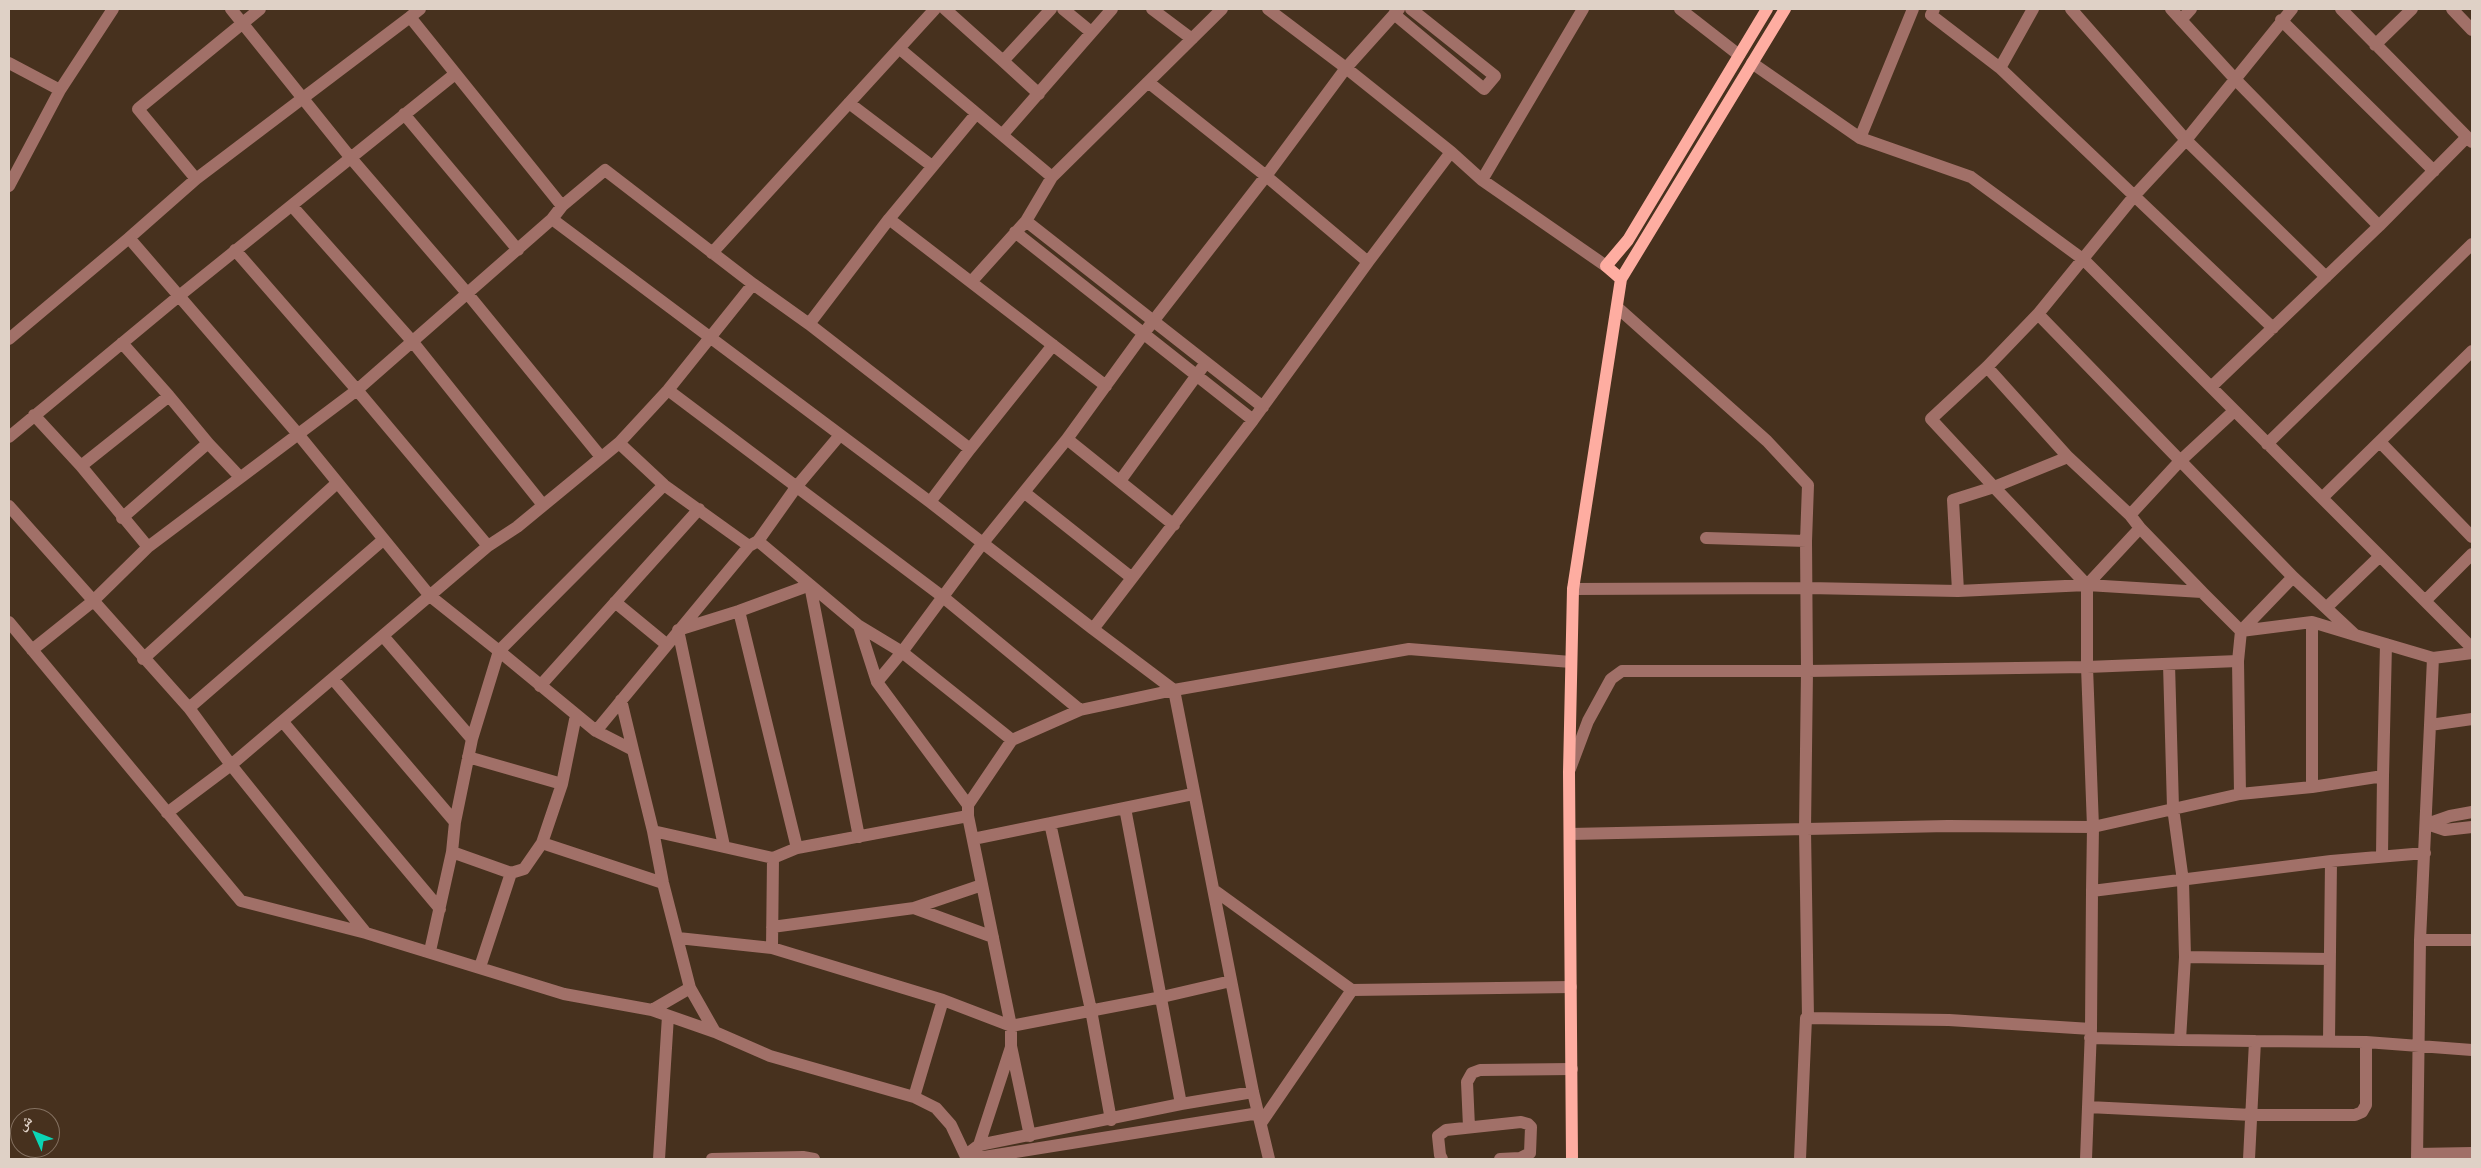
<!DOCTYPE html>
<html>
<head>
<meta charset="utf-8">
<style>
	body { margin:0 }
	#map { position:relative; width:2481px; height:1168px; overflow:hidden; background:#47311e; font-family:"Times New Roman","Noto Naskh Arabic",serif }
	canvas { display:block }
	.frame { position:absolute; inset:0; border:10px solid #dfd1c6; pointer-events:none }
	.north { position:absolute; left:10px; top:1108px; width:50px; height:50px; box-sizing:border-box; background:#47311e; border:1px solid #847161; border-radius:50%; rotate:314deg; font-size:14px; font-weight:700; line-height:20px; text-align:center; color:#dfd1c6 }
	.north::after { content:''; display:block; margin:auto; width:18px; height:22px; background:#0bd5b5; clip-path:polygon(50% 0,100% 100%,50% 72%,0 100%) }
</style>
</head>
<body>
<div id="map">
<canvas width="2481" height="1168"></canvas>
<div class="frame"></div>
<div class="north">ش</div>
</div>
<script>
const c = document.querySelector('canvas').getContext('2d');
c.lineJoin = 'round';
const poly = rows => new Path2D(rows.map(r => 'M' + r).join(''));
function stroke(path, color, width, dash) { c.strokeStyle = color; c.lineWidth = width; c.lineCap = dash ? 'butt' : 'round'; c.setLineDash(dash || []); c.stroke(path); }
const minor = poly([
	[231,9,350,157,467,293,601,457],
	[945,9,1003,61,1051,9],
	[1063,9,1091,32],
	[1152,9,1192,39],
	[1268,9,1346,68,1399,9],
	[1680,9,1739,55],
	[1934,9,1931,15,2000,68,2273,328],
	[2071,9,2186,140,2326,277],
	[2171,9,2235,79,2379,226],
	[2341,9,2472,142],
	[2452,9,2472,30],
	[1394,14,1484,89,1495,76,1411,9],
	[410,17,420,9],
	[2181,20,2191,9],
	[2281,20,2434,171],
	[2375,45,2412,9],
	[900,49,1052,177],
	[1003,61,1039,94],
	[9,63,60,90],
	[1752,63,1860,138,1971,177,2084,260,2472,648],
	[2000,68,2033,9],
	[849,103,932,166],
	[404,114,518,250],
	[1003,134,1112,9],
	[1860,138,1913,9],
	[1451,152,1368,262,1266,176,1346,68,1451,152,1482,180,1606,266],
	[196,179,138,109,260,9],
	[1482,180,1583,9],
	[9,186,60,90,113,9],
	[292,206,412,341,543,505],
	[552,219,930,502,1093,629],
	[889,219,1106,386],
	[1026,221,1263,407],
	[1015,232,1253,420],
	[235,250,357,390,488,546],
	[712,253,935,9],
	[971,282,1026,221,1052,177,1222,9],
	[1618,308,1767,441,1808,485,1806,541],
	[2038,314,2293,577],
	[809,324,889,219,976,114],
	[9,339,129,238],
	[122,343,169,396,208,443,239,476],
	[1987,367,2068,457],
	[2211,387,2379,226,2467,137],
	[668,390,943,597,1080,710],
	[34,415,81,466,148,547],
	[9,437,179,296,455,74],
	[1067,439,1174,525],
	[2380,442,2472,537],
	[619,443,664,485,749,546],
	[2267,444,2472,244],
	[81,466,169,396],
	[1120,481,1202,368],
	[664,485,499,651,596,731,749,546,758,541,797,486,840,435],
	[1025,493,1132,578],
	[2323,497,2472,351],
	[930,502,970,449],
	[9,506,189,708,231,765,366,933,564,994,652,1010,715,1032,770,1056,914,1097,936,1108,951,1125,967,1159],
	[2130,515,2179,462,2234,411],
	[122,518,208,443],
	[758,541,859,626,902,652,1012,740],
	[2087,585,2202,592,2241,631,2238,661,2087,667,2087,585],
	[2087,585,1994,487,2068,457,2130,515,2140,528],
	[1573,589,1808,588,1958,591],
	[2202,592,2140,528,2087,585,1958,591,1953,500,1994,487,1931,419,1987,367,2038,314,2135,195,2186,140,2292,9],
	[2425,601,2472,554],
	[615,602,666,644],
	[2327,607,2380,556],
	[739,611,797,848],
	[9,622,241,901,366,933],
	[859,626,877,682],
	[2355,635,2293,577,2241,631,2312,622,2355,635,2433,658],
	[383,636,472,739],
	[32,650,92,602,148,547,357,390,552,219,562,206],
	[143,659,337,483],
	[2238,661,2240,794],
	[2169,664,2173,808,2183,881,2185,957,2180,1040,2255,1041,2249,1159],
	[333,679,455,822],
	[540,686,699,509],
	[189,708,383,540],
	[283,722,440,909],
	[2430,725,2433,658,2472,653],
	[596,731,633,750,621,700],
	[633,750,653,831,663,883,690,988],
	[468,757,562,784],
	[1570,769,1588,721,1611,679,1622,671,1807,671,1806,541,1706,538],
	[2383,776,2386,644],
	[2312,787,2383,776,2382,856],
	[968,805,877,682,902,652,982,544,1067,439,1144,333,1266,176,1148,82],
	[1125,808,1181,1104],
	[167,813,231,765,488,546,517,527,619,443,668,390,753,284],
	[968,816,1011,1026,1011,1046,1030,1136],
	[1050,823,1091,1010,1111,1120],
	[2427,824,2450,816,2472,812],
	[2427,824,2445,830,2472,827],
	[653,831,773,858,797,848,968,816,968,805,1012,740,1080,710,1174,690,1409,649,1571,662],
	[1570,834,1948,826,2093,827,2092,891],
	[973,839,1193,794],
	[542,843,663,883],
	[724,846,678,630,739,611,810,585,859,837],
	[452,852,511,873],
	[1214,890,1352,990,1261,1123],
	[914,908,993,937],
	[772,927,914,908,982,885],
	[678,938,772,948,773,858],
	[2420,940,2430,725,2472,719],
	[772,948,943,1000,1011,1026,1162,997,1231,981],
	[430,951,452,852,455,822,472,739,499,651,430,596,298,434,129,238,196,179,410,17,562,206,605,170,753,284,809,324,970,449,1053,345],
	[2185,957,2330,959],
	[480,967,511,873,524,869,542,843,562,784,576,715],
	[1352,990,1571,987],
	[652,1010,690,988,715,1032],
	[1808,1018,1805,830,1807,671,2087,667,2093,827,2240,794,2312,787,2312,622],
	[2090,1038,2180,1040],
	[2255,1041,2366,1042],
	[2329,1041,2331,861],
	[914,1097,943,1000],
	[2088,1107,2252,1115,2355,1115,2362,1112,2366,1105,2366,1042,2472,1050],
	[1469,1127,1467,1082,1472,1073,1480,1070,1572,1069],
	[979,1145,1011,1047],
	[2417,1154,2472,1153],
	[966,1155,984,1157,1259,1113],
	[966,1155,979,1145,1181,1104,1253,1092],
	[659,1159,668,1016],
	[712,1159,803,1157,814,1159],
	[1269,1159,1253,1092,1174,690,1093,629,1253,420,1368,262],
	[1442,1159,1440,1155,1438,1136,1446,1130,1521,1122,1528,1124,1531,1127,1530,1153,1520,1158,1500,1159],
	[1800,1159,1806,1018,1949,1020,2091,1029],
	[2086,1159,2091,1029,2092,891,2331,861,2425,853],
	[2417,1159,2420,940,2472,940]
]);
const major = poly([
	[1621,279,1606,266,1628,240,1767,9],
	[1572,1159,1569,772,1573,589,1621,279,1785,9]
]);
stroke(minor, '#a17068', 12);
stroke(major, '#feada1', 12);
</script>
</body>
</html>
